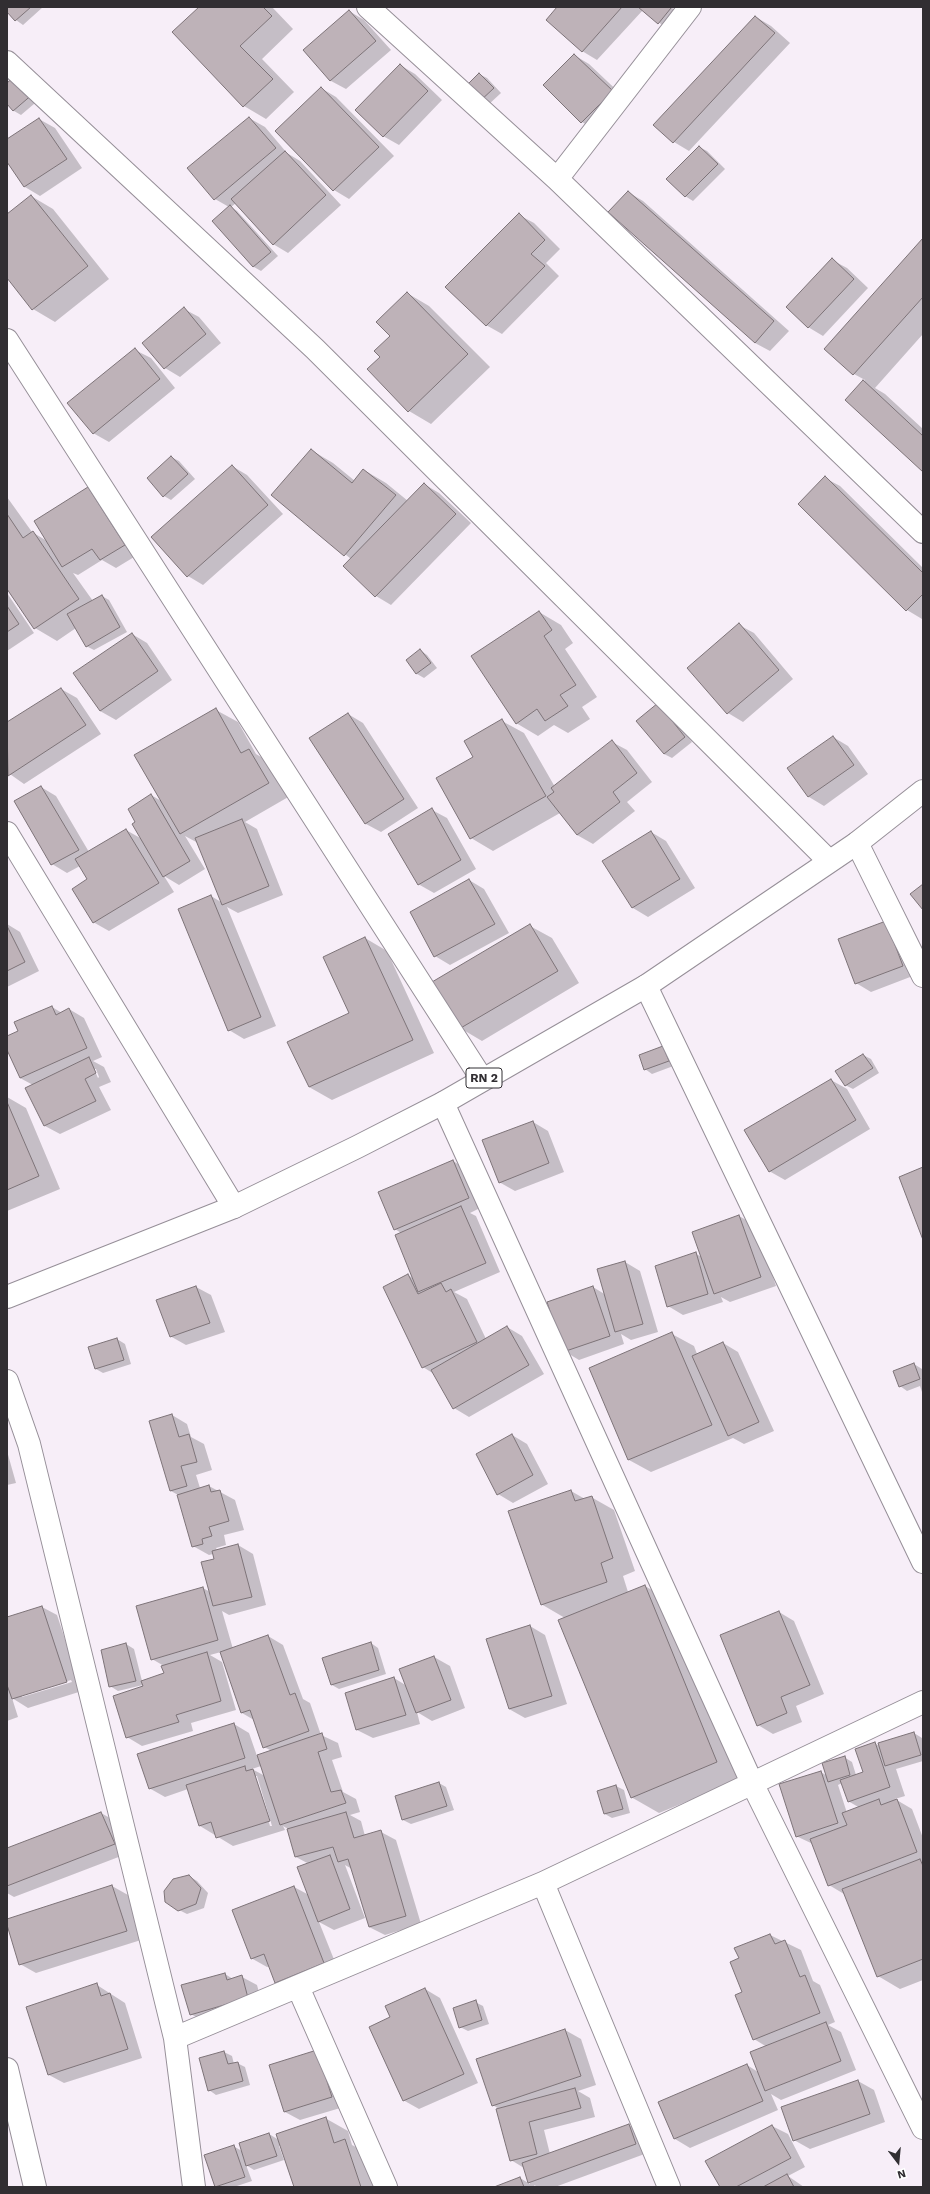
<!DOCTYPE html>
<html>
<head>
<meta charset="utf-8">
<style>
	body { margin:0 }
	#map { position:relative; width:930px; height:2194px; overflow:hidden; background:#f7eef8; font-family:"Work Sans",sans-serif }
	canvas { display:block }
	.frame { position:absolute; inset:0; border:8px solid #312e32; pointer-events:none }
	.north { position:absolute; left:878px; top:2142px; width:40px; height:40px; -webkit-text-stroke:3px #fff; paint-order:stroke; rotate:164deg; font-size:11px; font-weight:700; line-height:16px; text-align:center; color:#312e32 }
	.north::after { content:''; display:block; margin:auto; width:14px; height:18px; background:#312e32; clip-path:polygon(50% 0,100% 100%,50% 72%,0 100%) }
</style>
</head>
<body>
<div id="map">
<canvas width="930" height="2194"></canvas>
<div class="frame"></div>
<div class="north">N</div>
</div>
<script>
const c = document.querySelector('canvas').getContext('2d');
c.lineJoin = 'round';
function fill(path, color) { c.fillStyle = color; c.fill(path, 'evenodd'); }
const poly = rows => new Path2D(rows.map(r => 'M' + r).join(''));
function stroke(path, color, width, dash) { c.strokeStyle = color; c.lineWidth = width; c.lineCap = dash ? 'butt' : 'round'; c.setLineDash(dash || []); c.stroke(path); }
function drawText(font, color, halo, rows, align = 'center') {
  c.font = font + ' "Work Sans",sans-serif'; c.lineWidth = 3.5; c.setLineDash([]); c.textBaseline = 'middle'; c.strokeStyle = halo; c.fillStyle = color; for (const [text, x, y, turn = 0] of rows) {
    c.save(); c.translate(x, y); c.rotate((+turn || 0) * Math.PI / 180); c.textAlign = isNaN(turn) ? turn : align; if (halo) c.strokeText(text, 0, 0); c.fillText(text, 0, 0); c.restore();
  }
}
const shadow = poly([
	[7,7,43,7,23,25,16,20,7,11],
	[200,7,272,7,293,29,262,59,294,92,266,119,244,106,173,32],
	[559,7,671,7,678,13,666,28,643,10,597,60,582,51],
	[349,11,364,20,391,50,346,89,331,81,304,50],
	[756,17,771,26,790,43,689,151,674,142,655,125],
	[574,55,589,64,627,100,597,131,582,122],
	[400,65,415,74,442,100,399,145,383,136],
	[479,74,487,78,501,93,487,106,480,102],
	[7,84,41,98,21,115,14,111,7,103],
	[321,88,336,97,394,156,349,199,334,190],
	[249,118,265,127,287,153,300,161,341,205,288,253,273,244,236,203,231,207,237,211,278,256,261,271,254,267,214,221,229,207,215,199],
	[39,119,55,128,82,168,40,196,25,187,7,160,7,140],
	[699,147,707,151,725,169,693,201,685,196],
	[628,192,643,201,789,331,770,351,755,343],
	[31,196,53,209,109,279,55,322,33,309,7,277,7,215],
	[519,215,534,223,560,249,546,263,559,276,502,334,486,325],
	[923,240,923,334,875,388,885,394,923,429,923,470,846,399,865,380,854,374,825,349],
	[832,260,847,268,868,288,823,336,808,327],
	[407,293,429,306,490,367,431,424,409,411,369,369,382,357],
	[184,309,199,317,221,343,180,377,165,368],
	[135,350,151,358,175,388,109,442,93,433],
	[311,450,333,463,355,481,364,470,386,483,408,501,424,484,439,493,471,523,391,605,376,596,351,559,273,495],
	[171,457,179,461,195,479,171,500,164,496],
	[232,466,247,475,283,514,203,585,188,576],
	[825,478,840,486,923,568,922,619,907,610],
	[88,488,104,497,139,554,116,568,102,560,78,575,73,573,93,601,102,596,109,600,127,632,94,650,86,646,76,628,57,641,35,628,7,587,7,497,32,532,47,541],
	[7,593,34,633,7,651],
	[539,612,561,625,573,643,565,649,597,697,582,707,590,719,568,733,554,725,538,736,516,723],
	[739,625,754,633,793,679,743,722,728,713,688,668],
	[132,634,147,643,172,680,116,720,100,711],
	[420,650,427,655,437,668,424,678,417,674,407,660],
	[61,689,77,698,101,734,24,784,7,772,7,723],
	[665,709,692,742,672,758,664,754],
	[216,710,238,722,256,754,271,763,290,796,245,822,257,829,283,895,238,913,227,907,276,1026,244,1039,229,1030,211,896,221,902,198,843,185,836,205,869,179,885,164,876,174,892,109,931,93,922,88,880,80,866,67,873,52,864,15,802,41,787,56,796,89,852,126,830,142,839,136,822,151,795,163,802],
	[348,714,363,723,418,808,381,832,366,824,311,739],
	[502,721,524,733,555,787,612,742,627,750,652,782,627,802,635,811,593,844,577,835,560,813,493,851,471,838,475,758],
	[833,737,848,746,868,774,824,806,809,797,788,769],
	[432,810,447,818,476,869,434,893,418,884],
	[651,832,666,841,695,888,648,917,633,908,604,861],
	[469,880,484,889,509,933,450,965,435,956],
	[7,924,20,932,39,971,7,987],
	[530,926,552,938,579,983,482,1041,460,1028],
	[901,931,918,974,871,992,856,983],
	[365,938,387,951,434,1053,332,1100,309,1087,351,1014],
	[52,1007,62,1013,69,1009,84,1018,102,1057,93,1061,104,1067,111,1082,99,1087,111,1110,60,1134,45,1126,33,1085,20,1078,7,1048,7,1037,19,1032],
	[94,1069,96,1069,99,1077,98,1078],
	[663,1047,676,1065,652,1074,645,1069],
	[863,1055,871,1059,879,1073,853,1089,845,1085],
	[831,1080,847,1089,870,1129,785,1180,769,1171],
	[7,1097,26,1108,60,1189,7,1211],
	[533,1122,548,1131,564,1172,515,1191,499,1182],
	[453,1161,468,1170,484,1206,470,1213,476,1216,500,1272,454,1292,467,1299,486,1339,507,1327,522,1336,544,1374,469,1417,454,1408,434,1374,423,1367,408,1275,414,1279,401,1233,395,1229],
	[739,1216,755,1225,776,1286,730,1302,721,1297,723,1302,683,1315,668,1306,696,1254,702,1257],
	[625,1262,640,1271,658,1332,631,1340,621,1334,624,1344,579,1360,564,1351,593,1287,606,1295],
	[196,1287,211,1295,225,1332,186,1345,170,1336],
	[672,1334,694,1346,697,1354,723,1343,738,1352,774,1431,744,1444,733,1438,651,1472,629,1460],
	[117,1339,125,1344,131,1364,103,1373,96,1369],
	[914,1364,922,1369,923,1372,923,1395,920,1386,907,1391,900,1386],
	[172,1415,187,1424,191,1437,204,1444,212,1470,196,1475,200,1488,209,1486,235,1500,244,1530,224,1535,226,1545,216,1548,217,1550,238,1545,253,1554,266,1605,229,1615,222,1611,233,1649,268,1636,283,1645,303,1699,310,1703,321,1735,338,1743,342,1757,332,1760,343,1792,356,1799,360,1812,350,1815,361,1821,365,1836,381,1832,396,1840,421,1924,385,1935,369,1927,352,1869,345,1865,365,1918,334,1930,319,1922,339,1972,291,1991,276,1982,270,1966,267,1967,251,1958,294,1887,309,1895,309,1864,296,1857,288,1829,283,1826,285,1830,233,1846,200,1826,188,1789,165,1797,149,1788,234,1724,249,1733,257,1756,272,1751,264,1747,254,1720,242,1713,221,1652,210,1655,222,1662,236,1710,191,1723,193,1731,142,1746,127,1737,143,1685,118,1691,110,1686,126,1644,134,1649,142,1681,165,1674,164,1666,152,1659,203,1588,210,1592,215,1560,213,1554,209,1555,193,1546,178,1495,171,1491],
	[261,1766,265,1776,252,1769],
	[255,1776,257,1776,272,1826,270,1826],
	[512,1435,527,1444,548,1484,513,1503,498,1494],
	[7,1451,16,1483,7,1485],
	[571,1491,585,1499,591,1497,614,1510,635,1571,623,1576,628,1592,645,1586,672,1602,744,1778,659,1813,631,1797,565,1618,541,1604],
	[42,1607,57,1615,82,1691,28,1708,12,1698,18,1717,7,1721,7,1618],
	[71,1680,72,1682,22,1697,22,1695],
	[779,1612,794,1621,824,1694,796,1706,802,1722,773,1734,758,1725],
	[530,1626,545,1635,567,1704,525,1718,509,1709],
	[371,1643,378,1648,386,1674,339,1689,332,1685],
	[434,1657,450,1666,465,1708,432,1721,417,1712,420,1724,373,1738,357,1730,346,1693,394,1678,407,1686],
	[914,1733,922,1738,923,1761,896,1769,905,1796,895,1799,912,1809,923,1838,923,1980,900,1989,878,1976,844,1894,829,1885,813,1844,796,1836,821,1772,827,1776,844,1757,852,1762,856,1775,864,1773,875,1743,880,1747],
	[842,1783,848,1801,860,1808,847,1813,838,1785],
	[439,1783,446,1787,454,1810,411,1824,403,1820,396,1797],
	[616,1786,624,1790,630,1813,612,1818,605,1814],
	[101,1813,117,1822,129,1853,14,1897,7,1893,7,1849],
	[189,1876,197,1881,208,1893,204,1908,187,1914,179,1910],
	[112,1886,128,1895,141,1940,36,1973,20,1964,7,1920],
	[770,1935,801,1950,813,1981,820,1985,835,2022,828,2025,841,2032,856,2070,781,2100,771,2094,778,2110,690,2148,675,2139,659,2102,747,2065,758,2072,767,2047,754,2039,743,1993,740,1959],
	[225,1974,233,1979,242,1977,257,1985,263,2007,206,2023,191,2014],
	[97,1985,125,2003,142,2058,64,2083,49,2075],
	[425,1989,440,1998,478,2083,419,2109,403,2100,391,2017],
	[475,2002,483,2006,489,2024,468,2031,460,2027],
	[565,2030,581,2039,596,2085,578,2091,590,2098,595,2117,544,2130,550,2154,629,2125,644,2134,650,2152,555,2187,538,2187,534,2185,535,2187,497,2187,520,2178,530,2184,524,2168,511,2160,499,2109,493,2105],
	[317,2051,347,2106,300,2120,285,2112],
	[224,2052,232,2056,234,2064,237,2063,245,2067,250,2085,216,2095,209,2090],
	[858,2081,874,2090,885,2122,810,2149,794,2140],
	[325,2118,348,2131,352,2145,367,2153,378,2187,295,2187,281,2145,279,2146,284,2160,254,2170,246,2165,252,2181,234,2187,216,2186,233,2146,242,2151,269,2134,279,2140],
	[772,2126,788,2134,805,2167,788,2176,804,2187,721,2187,706,2161]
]);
const building = poly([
	[7,7,31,7,15,21,7,12,7,7],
	[199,7,263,7,272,16,240,46,273,79,243,107,172,32,199,7],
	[557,7,622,7,582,52,546,20,557,7],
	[638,7,670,7,671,8,658,24,638,7],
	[349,10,376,41,330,81,303,50,349,10],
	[755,16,775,33,673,143,653,125,755,16],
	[574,54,613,91,581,123,543,85,574,54],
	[400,64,428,91,383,137,355,110,400,64],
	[479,73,494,88,479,102,465,87,479,73],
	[17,74,34,93,13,111,7,104,7,83,17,74],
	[321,87,379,147,333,191,275,131,321,87],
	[249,117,276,148,214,200,187,168,249,117],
	[39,118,67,159,24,187,7,162,7,139,39,118],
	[699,146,718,164,685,197,666,179,699,146],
	[285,151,326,195,273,245,231,199,285,151],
	[628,191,774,321,755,343,608,212,628,191],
	[31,195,88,266,32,310,7,278,7,214,31,195],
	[230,205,271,252,253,267,212,221,230,205],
	[519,213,545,240,531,254,545,266,486,326,445,287,519,213],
	[923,238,923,297,853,375,824,349,923,238],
	[832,258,854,279,808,328,786,307,832,258],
	[407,292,468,354,408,412,367,369,380,357,374,351,390,336,376,322,407,292],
	[184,307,206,334,164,369,142,343,184,307],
	[135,348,160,379,93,434,67,403,135,348],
	[863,380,923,436,923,472,845,400,863,380],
	[311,449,352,483,363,469,396,495,344,556,271,495,311,449],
	[171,456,188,474,163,497,147,478,171,456],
	[232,465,268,505,187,577,151,537,232,465],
	[825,476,923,573,923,594,906,611,798,504,825,476],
	[424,483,456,514,375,597,343,566,424,483],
	[88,487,125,545,100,560,92,549,62,567,34,521,88,487],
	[7,514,23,538,33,531,79,599,34,629,7,589,7,514],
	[102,595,120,627,86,647,67,614,102,595],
	[7,606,19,624,7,632,7,606],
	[539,611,552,630,544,636,576,685,560,695,568,706,545,721,537,709,516,724,471,656,539,611],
	[739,623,779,670,727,714,687,668,739,623],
	[132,633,158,671,100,711,73,673,132,633],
	[420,649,431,663,416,674,406,660,420,649],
	[61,688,86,725,8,776,7,722,61,688],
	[658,703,685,737,664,754,636,721,658,703],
	[216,708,241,753,249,749,269,783,180,834,134,755,216,708],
	[348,713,404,799,365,824,309,738,348,713],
	[502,719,546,796,470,839,436,778,473,757,464,741,502,719],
	[833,736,854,765,808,797,787,768,833,736],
	[612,740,637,773,613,792,620,802,577,835,547,797,554,792,551,788,612,740],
	[41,786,79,850,51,865,14,801,41,786],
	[151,794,190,861,163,877,132,824,135,822,128,809,151,794],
	[432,808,461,860,418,885,388,834,432,808],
	[242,819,269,886,222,905,195,838,242,819],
	[126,829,159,883,93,923,72,889,87,879,75,859,126,829],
	[651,831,680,879,632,908,602,861,651,831],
	[469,879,495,924,434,957,410,912,469,879],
	[923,884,923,910,910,894,923,884],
	[211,895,261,1017,228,1031,178,909,211,895],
	[886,921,903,966,855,984,838,939,886,921],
	[530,924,558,971,459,1029,432,982,530,924],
	[7,926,25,962,7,971,7,926],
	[365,937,413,1040,309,1087,287,1042,349,1013,323,957,365,937],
	[52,1006,56,1015,69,1008,87,1048,20,1078,7,1050,7,1036,18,1031,14,1022,52,1006],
	[663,1046,669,1061,644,1070,639,1055,663,1046],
	[863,1054,873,1068,845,1086,835,1071,863,1054],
	[89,1057,96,1073,85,1079,96,1101,44,1126,25,1088,89,1057],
	[831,1079,856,1120,769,1172,744,1130,831,1079],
	[7,1102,39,1176,7,1190,7,1102],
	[533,1121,549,1163,499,1183,482,1140,533,1121],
	[453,1160,469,1198,394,1230,378,1192,453,1160],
	[923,1167,923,1240,899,1177,923,1167],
	[461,1206,486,1263,418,1292,395,1235,461,1206],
	[739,1215,761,1277,714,1294,692,1232,739,1215],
	[696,1252,708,1294,667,1307,655,1266,696,1252],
	[625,1261,643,1324,615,1332,597,1269,625,1261],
	[408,1274,418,1294,441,1283,446,1292,451,1289,477,1342,422,1368,383,1287,408,1274],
	[196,1286,210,1323,170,1337,156,1300,196,1286],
	[593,1286,610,1336,563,1352,547,1302,593,1286],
	[507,1326,529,1365,453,1409,431,1370,507,1326],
	[672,1332,712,1425,628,1460,589,1368,672,1332],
	[117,1338,124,1360,95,1369,88,1347,117,1338],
	[723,1342,759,1422,728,1436,692,1356,723,1342],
	[914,1363,920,1379,899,1387,893,1371,914,1363],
	[172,1414,179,1437,189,1434,197,1462,181,1466,187,1486,170,1491,149,1421,172,1414],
	[512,1434,533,1475,497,1495,476,1454,512,1434],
	[209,1485,211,1492,220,1490,229,1521,209,1527,212,1536,202,1539,203,1544,192,1547,177,1495,209,1485],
	[571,1490,575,1501,592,1496,613,1558,601,1563,607,1582,541,1605,508,1511,571,1490],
	[238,1544,252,1597,213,1606,201,1562,214,1559,212,1551,238,1544],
	[645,1585,717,1762,631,1798,558,1620,645,1585],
	[203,1587,218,1640,151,1660,136,1606,203,1587],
	[42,1606,67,1682,12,1699,7,1685,7,1617,42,1606],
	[779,1611,810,1685,781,1697,787,1713,757,1726,720,1635,779,1611],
	[530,1625,552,1696,509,1709,486,1639,530,1625],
	[268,1635,290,1695,295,1693,309,1731,263,1748,250,1710,241,1713,220,1652,268,1635],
	[371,1642,379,1670,331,1685,322,1658,371,1642],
	[126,1643,136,1681,109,1687,101,1650,126,1643],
	[207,1652,221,1701,176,1715,179,1722,126,1738,113,1696,143,1686,141,1681,164,1673,161,1666,207,1652],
	[434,1656,451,1700,416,1713,399,1669,434,1656],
	[394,1677,406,1715,356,1730,345,1693,394,1677],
	[234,1723,245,1758,149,1789,137,1754,234,1723],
	[914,1732,921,1755,885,1766,878,1743,914,1732],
	[322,1733,327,1749,318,1752,331,1792,341,1790,346,1803,280,1825,257,1755,322,1733],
	[875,1742,890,1787,848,1802,840,1780,863,1772,855,1749,875,1742],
	[845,1756,850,1775,828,1782,822,1763,845,1756],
	[245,1766,246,1771,253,1769,270,1821,216,1838,211,1822,199,1826,186,1785,245,1766],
	[821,1771,838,1823,796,1837,779,1784,821,1771],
	[439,1782,447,1806,402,1820,395,1796,439,1782],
	[616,1785,623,1809,604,1814,597,1791,616,1785],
	[879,1799,881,1805,897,1799,917,1852,828,1886,810,1839,847,1825,842,1813,879,1799],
	[101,1812,115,1844,7,1886,7,1848,101,1812],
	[346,1812,354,1838,381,1830,406,1916,369,1927,348,1859,338,1862,333,1847,295,1857,287,1829,346,1812],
	[330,1855,350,1909,318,1922,297,1867,330,1855],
	[920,1859,923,1866,923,1959,877,1977,842,1889,920,1859],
	[189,1875,201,1888,196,1904,178,1911,165,1902,164,1891,173,1879,189,1875],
	[112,1885,127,1931,19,1965,7,1925,7,1919,112,1885],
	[294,1886,324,1963,275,1983,264,1954,251,1959,232,1910,294,1886],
	[770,1934,775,1944,785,1940,800,1977,805,1975,820,2013,753,2040,735,1995,742,1992,730,1962,739,1958,734,1948,770,1934],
	[225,1973,227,1980,242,1975,248,1998,190,2015,181,1985,225,1973],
	[97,1983,101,1996,110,1993,128,2049,48,2075,26,2007,97,1983],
	[425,1988,464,2074,403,2101,369,2027,390,2017,385,2006,425,1988],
	[476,2000,482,2020,459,2028,453,2008,476,2000],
	[826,2022,841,2061,765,2091,750,2052,826,2022],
	[565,2029,581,2076,492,2106,476,2059,565,2029],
	[317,2050,332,2097,284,2112,269,2065,317,2050],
	[224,2051,228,2064,238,2062,243,2081,208,2091,199,2058,224,2051],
	[747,2064,763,2101,674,2139,658,2102,747,2064],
	[858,2080,870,2114,793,2141,781,2107,858,2080],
	[575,2088,581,2108,529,2122,537,2154,510,2161,496,2109,575,2088],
	[326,2117,334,2143,345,2139,361,2187,294,2187,276,2134,326,2117],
	[629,2124,636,2144,528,2183,522,2163,629,2124],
	[772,2125,791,2158,736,2187,720,2187,705,2161,772,2125],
	[269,2133,277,2156,246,2166,239,2143,269,2133],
	[234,2145,245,2177,215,2187,204,2155,234,2145],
	[787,2174,794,2187,763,2187,787,2174],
	[520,2177,524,2187,494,2187,520,2177]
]);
const minor = poly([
	[368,7,557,179,923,532],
	[7,62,315,349,829,861],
	[557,179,690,7],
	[7,340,482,1079],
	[7,833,234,1207],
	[857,843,923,976],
	[646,986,923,1562],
	[443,1103,752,1783,923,2128],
	[7,1381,29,1444,175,2038,194,2187],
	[543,1883,669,2187],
	[298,1987,386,2187],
	[175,2038,543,1883,923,1702],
	[7,2069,35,2187]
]);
const trunk = poly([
	[7,1297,234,1207,357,1147,443,1103,646,986,857,843,923,791]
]);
const shields = [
	[484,1078,36]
];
const shieldNames = [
	["RN 2",484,1078]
];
fill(shadow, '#0003');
fill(building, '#beb2b8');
stroke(building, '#7d7378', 1);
stroke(minor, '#968f98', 24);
stroke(trunk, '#968f98', 24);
stroke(minor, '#fff', 22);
stroke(trunk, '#fff', 22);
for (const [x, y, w] of shields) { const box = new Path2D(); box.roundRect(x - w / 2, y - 10, w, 20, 3); c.fillStyle = '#fff'; c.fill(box); stroke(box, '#312e32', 1); }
drawText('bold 12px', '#312e32', null, shieldNames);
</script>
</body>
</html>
